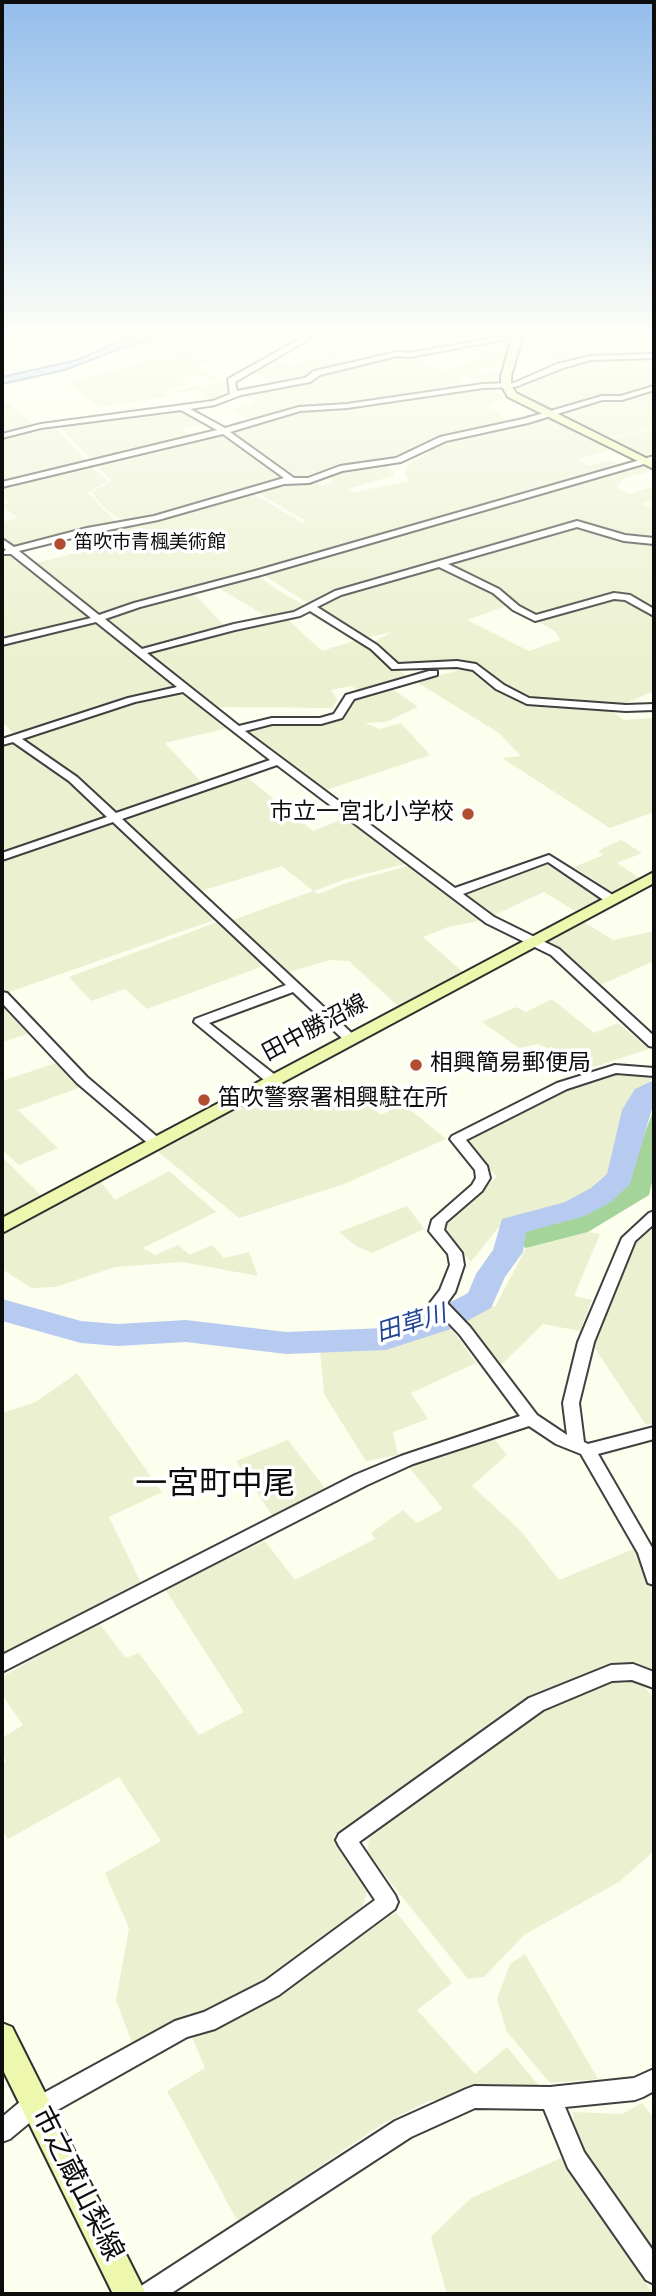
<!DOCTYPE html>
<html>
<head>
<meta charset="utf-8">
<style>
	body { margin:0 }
	#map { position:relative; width:656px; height:2296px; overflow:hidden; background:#fcfeee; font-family:Spectral,serif }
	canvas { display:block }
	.frame { position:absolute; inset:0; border:4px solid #0d0d0d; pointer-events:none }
</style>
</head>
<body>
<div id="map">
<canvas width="656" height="2296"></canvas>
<div class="frame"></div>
</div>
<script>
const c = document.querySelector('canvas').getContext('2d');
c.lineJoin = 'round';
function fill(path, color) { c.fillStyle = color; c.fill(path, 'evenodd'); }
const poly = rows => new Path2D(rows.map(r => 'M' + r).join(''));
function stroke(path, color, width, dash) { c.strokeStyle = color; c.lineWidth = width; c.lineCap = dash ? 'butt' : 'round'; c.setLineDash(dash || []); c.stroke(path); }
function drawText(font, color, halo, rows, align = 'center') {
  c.font = font + ' Spectral,"Noto Sans JP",serif'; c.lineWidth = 7; c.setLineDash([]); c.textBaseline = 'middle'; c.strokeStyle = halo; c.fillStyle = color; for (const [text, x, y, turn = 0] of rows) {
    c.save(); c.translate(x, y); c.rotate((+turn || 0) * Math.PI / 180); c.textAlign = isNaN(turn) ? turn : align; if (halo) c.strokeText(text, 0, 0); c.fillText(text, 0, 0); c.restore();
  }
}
const farmland = poly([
	[2,335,58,335,2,354],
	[248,335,282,335,296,341,268,355,256,350,268,345],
	[377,335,509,335,428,351,414,342,391,345],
	[562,335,595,335,588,347,597,355,566,362,534,354,544,348,524,344,525,337,540,340],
	[598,335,654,335,654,355,599,355,593,352,590,346],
	[513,337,504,363,475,369,484,374,502,370,498,383,483,384,444,368,470,362,475,358,470,355,488,351,476,344],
	[355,340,366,344,380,342,394,353,384,357,368,351,350,355,337,349],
	[307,345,337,354,334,355,347,364,306,380,271,386,263,376,251,371,269,360,294,365,326,356,303,347],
	[185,350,210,362,193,367,222,381,212,382,204,376,181,377,188,385,164,391,168,397,99,407,68,383],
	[411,357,465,380,457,383,478,386,337,405,331,402,252,420,230,410,256,402,240,394,309,381,319,373,343,367,389,358,397,361],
	[597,358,654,358,654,387,621,397,604,396,549,411,518,391,516,387,561,367],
	[224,382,232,391,212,401,198,390,179,393,177,390],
	[484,387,498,392,504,399,488,405,509,422,442,437,396,458,308,479,296,479,227,431,302,410,445,395],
	[654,390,654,427,606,438,554,413],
	[7,402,34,425,6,433,2,428,2,404],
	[183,409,209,423,181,429,192,437,91,460,58,425],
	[542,416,612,449,577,460,589,466,610,460,620,465,100,615,36,563,111,544,98,533,250,492,303,523,306,521,254,491,294,482,315,481,323,486,333,480,328,476,346,469,384,463,395,475,348,489,354,492,396,484,408,481,405,473,409,464,429,453,423,450,444,440,486,433],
	[54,426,86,461,2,482,2,438],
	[654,429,654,456,648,457,609,439],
	[223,433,243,446,249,454,288,479,126,523,103,507,92,492,112,481,94,463],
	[88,464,108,481,88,493,118,524,15,548,2,538,2,522,17,518,2,505,10,503,2,495,2,485],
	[645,465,654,470,625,478,616,487,629,494,654,486,654,499,642,504,654,509,654,539,627,537,580,521,337,591,309,604,262,574],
	[581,525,634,541,654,542,654,611,627,594,617,593,542,614,528,613,445,563,512,547],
	[12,553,92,619,2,640,2,556],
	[440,565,492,591,506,606,467,620,529,651,560,640,556,632,537,621,578,607,618,598,627,599,654,616,654,691,621,705,534,700,501,684,479,666,456,662,399,666,372,643,392,632,365,638,317,608,317,604,344,593],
	[257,575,279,591,308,607,269,618,217,587],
	[192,592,226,627,144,649,104,619],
	[286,618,322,651,357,640,408,677,358,690,351,686,331,690,337,699,333,708,217,707,149,653,222,632],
	[95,621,180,687,15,735,2,721,2,644],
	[465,669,477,671,517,700,533,705,611,710,624,720,654,718,654,812,610,828,502,758,521,756,499,733,415,681],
	[391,688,418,707,386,722,365,723,380,729,401,723,430,755,326,790,246,730,273,723,318,725,344,718,351,700],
	[185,693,228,728,165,743,204,785,117,815,78,777,52,763,21,738,132,703],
	[11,742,72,783,108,818,2,854,2,745],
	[247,777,313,831,348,817,408,863,346,879,314,891,318,894,349,882,412,865,483,920,448,927,423,937,463,972,399,1007,349,961,330,960,289,972,233,920,313,891,282,866,201,891,122,820],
	[114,824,217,919,4,994,2,991,2,860],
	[621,840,642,853,617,863,641,879,613,893,574,867,603,855,598,851],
	[550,861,603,898,575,911,544,892,492,916,462,894],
	[220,921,266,965,147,1009,125,989,91,1001,69,977],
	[584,922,613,940,654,931,654,961,598,986,549,941],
	[552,999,594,1033,618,1023,649,1049,594,1067,538,1044,519,1048,482,1022,516,1007,526,1012],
	[2,1005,28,1034,2,1042],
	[56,1063,81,1087,18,1110,58,1148,19,1165,2,1150,2,1081],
	[618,1073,654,1078,631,1097,615,1169,601,1188,579,1202,510,1222,497,1229,471,1262,443,1232,447,1218,497,1177,464,1140,566,1088],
	[284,1081,318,1104,346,1089,381,1115,403,1104,446,1139,344,1184,239,1218,157,1151],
	[2,1157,42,1196,2,1217],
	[169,1171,216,1212,143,1248,155,1255,178,1245,190,1255,212,1245,224,1258,249,1252,258,1276,182,1262,115,1267,56,1287,31,1288,2,1269,2,1234,101,1182,115,1200],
	[407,1206,424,1229,372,1253,356,1246,339,1232],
	[654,1224,654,1423,646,1425,592,1344,631,1247],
	[588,1232,600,1234,574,1296,592,1300,580,1331,543,1324,501,1365,465,1317,484,1304,495,1307,526,1248],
	[449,1325,476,1363,411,1393,428,1419,393,1432,398,1455,366,1461,324,1394,320,1349,390,1343],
	[77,1373,162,1492,109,1517,142,1585,2,1654,2,1413,36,1402],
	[494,1439,507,1455,472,1486,520,1530,559,1580,636,1548,654,1598,653,1669,612,1667,532,1696,334,1836,369,1885,361,1913,272,1979,134,2048,116,2000,129,1928,105,1873,161,1841,119,1777,8,1839,2,1829,2,1764,6,1761,2,1754,2,1738,23,1725,2,1695,2,1677,98,1622,126,1658,139,1653,199,1735,244,1712,165,1589,265,1541,295,1580,375,1539,371,1533,403,1510,417,1523,443,1509,408,1466],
	[288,1440,327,1491,274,1518,236,1461],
	[608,1677,636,1677,654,1698,654,1851,619,1882,524,1935,484,1977,468,1979,367,1853,370,1830,530,1714],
	[396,1912,452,1983,417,2010,475,2074,507,2047,540,2087,429,2101,382,2124,238,2222,167,2091,205,2068,190,2032,211,2028,307,1975],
	[525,1954,598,2079,550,2083,507,2032,497,1999,510,1964],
	[642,2103,654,2118,654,2253,586,2159,574,2134,573,2112,622,2114],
	[561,2158,653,2294,447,2294,431,2237,471,2198]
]);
const forest = poly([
	[654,1109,654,1174,649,1195,588,1232,526,1248,516,1243,525,1229,573,1216,608,1197,628,1177]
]);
const water = poly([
	[135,335,165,336,117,350,65,370,2,384,2,377,77,360,135,335]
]);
const river = poly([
	[654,1080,654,1102,630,1184,611,1202,585,1216,526,1232,523,1252,505,1277,491,1308,454,1328,386,1350,286,1354,186,1342,117,1346,81,1343,2,1321,2,1299,81,1321,117,1324,186,1320,286,1332,384,1328,432,1312,468,1293,476,1274,493,1250,502,1219,565,1202,591,1188,607,1174,622,1110,635,1089,654,1080]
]);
const street = poly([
	[307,335,316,335,235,382,237,391,305,378,314,371,397,352,410,353,510,335,522,336,410,357,397,356,320,375,310,382,241,395,215,405,190,409,225,428,299,407,347,404,483,384,514,383,557,364,590,356,654,354,654,358,590,360,563,368,515,387,483,388,347,408,300,411,230,432,294,478,308,478,340,466,396,458,440,437,523,419,602,396,621,396,654,386,654,390,622,400,602,400,528,423,446,441,401,462,342,471,309,483,284,484,158,520,88,534,19,551,99,615,134,603,255,571,654,456,654,461,261,575,140,607,105,619,142,649,234,624,294,612,335,591,577,521,625,535,654,538,654,544,624,541,577,527,448,564,499,589,519,606,536,615,614,593,630,595,654,609,654,616,625,600,614,599,535,621,513,610,493,593,439,567,341,595,317,607,377,645,398,664,457,661,476,664,504,685,529,698,626,705,654,704,654,710,626,711,527,704,496,689,473,670,457,667,392,669,371,649,310,611,300,616,235,630,147,653,239,726,272,718,320,718,334,714,346,695,429,671,437,671,437,675,354,699,342,718,321,724,272,724,245,731,455,888,549,855,616,897,616,903,608,903,548,862,463,894,494,917,559,949,654,1036,654,1047,649,1046,551,955,486,923,277,765,122,819,358,1039,351,1043,346,1042,293,992,209,1023,279,1078,281,1081,279,1084,269,1084,194,1022,195,1019,286,985,113,822,2,860,2,853,107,817,69,781,13,742,2,745,2,739,128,698,177,687,96,622,2,645,2,639,91,618,11,554,4,554,2,552,6,550,2,546,2,539,14,547,87,528,154,516,284,478,223,434,2,487,2,482,217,430,181,410,41,428,2,438,2,434,41,424,213,401,230,394,228,379,307,335],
	[183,692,270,760,116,813,77,777,22,739,135,702,183,692],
	[2,992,7,993,87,1077,161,1140,163,1143,161,1146,151,1146,77,1083,2,1003,2,992],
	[615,1065,654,1068,654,1076,616,1073,567,1089,466,1140,487,1166,490,1178,482,1191,446,1222,444,1230,462,1253,464,1265,455,1292,447,1303,470,1327,537,1415,567,1435,563,1403,578,1342,622,1238,649,1213,654,1211,654,1224,635,1241,594,1342,579,1403,584,1442,588,1444,654,1427,654,1439,598,1454,654,1551,654,1585,648,1583,638,1553,581,1454,556,1444,529,1426,413,1464,367,1485,2,1672,2,1655,355,1475,401,1456,520,1416,460,1335,430,1303,440,1290,450,1265,448,1254,429,1231,432,1220,472,1185,476,1178,475,1170,450,1139,452,1136,557,1083,615,1065],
	[633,1664,654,1672,654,1688,632,1680,612,1681,543,1710,359,1842,395,1895,398,1902,395,1909,279,1995,215,2029,187,2037,45,2117,34,2119,10,2139,2,2142,2,2117,27,2096,35,2093,40,2095,175,2021,204,2012,265,1981,375,1900,339,1846,336,1840,339,1834,529,1698,611,1665,633,1664],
	[654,2069,654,2091,643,2097,635,2100,565,2107,584,2152,654,2252,654,2284,646,2280,568,2168,544,2109,475,2108,411,2137,170,2294,137,2294,141,2286,395,2121,466,2089,474,2086,550,2087,634,2078,654,2069]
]);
const secondary = poly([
	[513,335,523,335,511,376,511,385,516,393,654,462,654,469,508,397,501,385,501,376,513,335],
	[654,872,654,883,2,1233,2,1218,654,872],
	[2,2023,12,2027,146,2294,113,2294,2,2068,2,2023]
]);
const markers = [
	[60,544,7,"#b14d30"],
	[468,814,7,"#b14d30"],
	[416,1065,7,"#b14d30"],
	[204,1100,7,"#b14d30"]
];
const farPoinames = [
	["笛吹市青楓美術館",74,544]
];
const poiNames = [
	["市立一宮北小学校",454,814,"right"],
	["相興簡易郵便局",430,1065],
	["笛吹警察署相興駐在所",218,1100]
];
const streetNames = [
	["田中勝沼線",316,1030,-28]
];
const waterNames = [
	["田草川",412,1326,-17]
];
const nearStreetnames = [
	["市之蔵山梨線",75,2185,63]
];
const nearQuarternames = [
	["一宮町中尾",215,1488]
];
fill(farmland, '#ebf1d0');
fill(forest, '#a5d49b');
fill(water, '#b7cbf1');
stroke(water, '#446ec2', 2);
fill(river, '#b7cbf1');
stroke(street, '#404040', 4);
stroke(secondary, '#2f2f2f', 4);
fill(street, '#fff');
fill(secondary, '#edf8ae');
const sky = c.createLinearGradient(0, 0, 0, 657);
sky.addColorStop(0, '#94bdec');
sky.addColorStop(0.51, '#fefff7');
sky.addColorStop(1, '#fefff700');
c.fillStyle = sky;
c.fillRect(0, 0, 656, 657);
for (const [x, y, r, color] of markers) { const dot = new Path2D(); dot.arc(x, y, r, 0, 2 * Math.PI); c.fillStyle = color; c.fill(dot); stroke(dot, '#fff', 2.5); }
drawText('19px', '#0d0d0d', '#fff', farPoinames, 'left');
drawText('23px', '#0d0d0d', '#fff', poiNames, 'left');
drawText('23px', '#0d0d0d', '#fff', streetNames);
drawText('italic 24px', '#214394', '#fff', waterNames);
drawText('28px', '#0d0d0d', '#fff', nearStreetnames);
drawText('32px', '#0d0d0d', '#fff', nearQuarternames);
</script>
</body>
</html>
